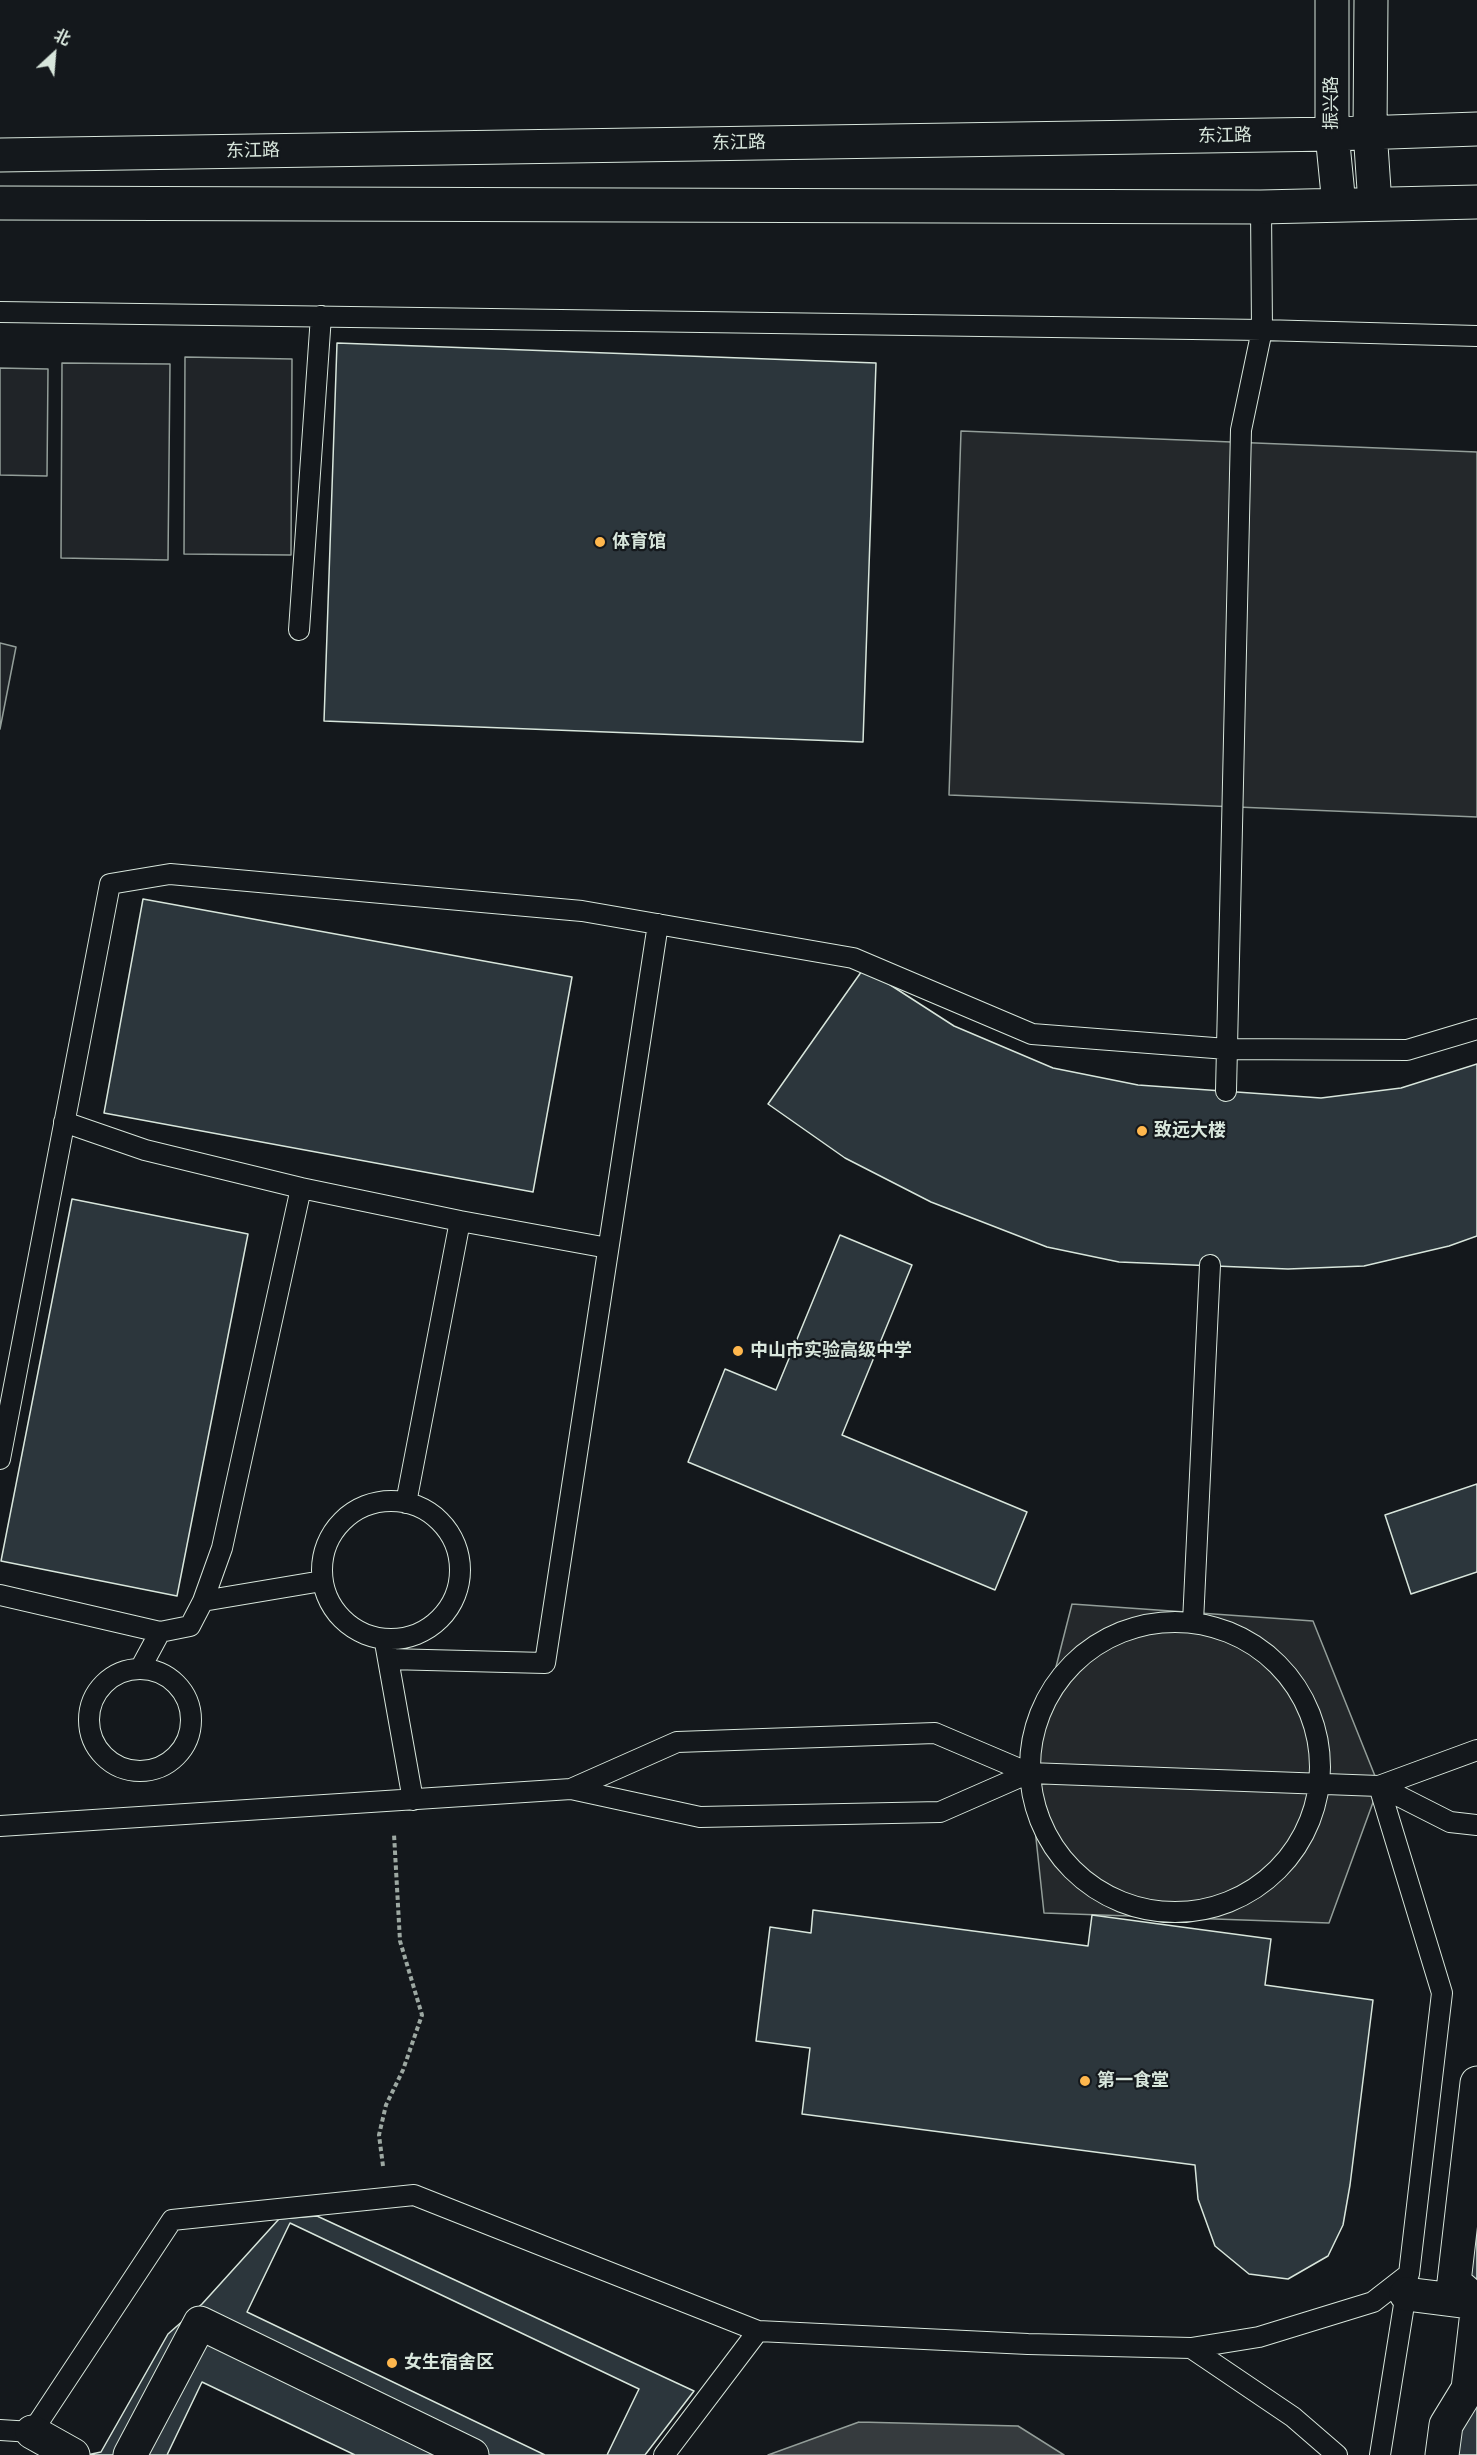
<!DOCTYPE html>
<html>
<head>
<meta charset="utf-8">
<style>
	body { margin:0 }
	#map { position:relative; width:1477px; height:2455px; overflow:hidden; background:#14181c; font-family:"Work Sans","Noto Sans SC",sans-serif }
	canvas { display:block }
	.north { position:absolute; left:24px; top:24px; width:60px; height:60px; -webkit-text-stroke:4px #14181c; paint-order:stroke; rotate:26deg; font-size:16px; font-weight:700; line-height:24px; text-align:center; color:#d8e6dc }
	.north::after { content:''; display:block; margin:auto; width:21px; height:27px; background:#d8e6dc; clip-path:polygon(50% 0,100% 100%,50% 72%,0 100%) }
</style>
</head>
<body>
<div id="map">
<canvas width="1477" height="2455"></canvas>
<div class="north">北</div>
</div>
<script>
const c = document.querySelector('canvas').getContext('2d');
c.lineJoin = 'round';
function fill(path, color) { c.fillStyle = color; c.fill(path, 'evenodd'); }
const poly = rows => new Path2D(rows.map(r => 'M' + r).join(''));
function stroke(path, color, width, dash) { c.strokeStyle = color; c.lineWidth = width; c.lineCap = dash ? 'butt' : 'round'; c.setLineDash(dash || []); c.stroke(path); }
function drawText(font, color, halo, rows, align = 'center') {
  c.font = font + ' "Work Sans","Noto Sans SC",sans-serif'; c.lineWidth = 4.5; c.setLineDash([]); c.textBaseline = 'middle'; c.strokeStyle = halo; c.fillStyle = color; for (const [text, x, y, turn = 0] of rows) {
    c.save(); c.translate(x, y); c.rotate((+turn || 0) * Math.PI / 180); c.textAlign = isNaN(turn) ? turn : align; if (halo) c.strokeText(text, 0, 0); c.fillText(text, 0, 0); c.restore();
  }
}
const green = poly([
	[185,357,292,359,291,555,184,554,185,357],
	[62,363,170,364,168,560,61,558,62,363],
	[0,368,48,369,47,476,0,475,0,368],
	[0,643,16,647,0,729,0,643]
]);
const parking = poly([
	[961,431,1477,452,1477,817,949,795,961,431],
	[1072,1604,1313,1621,1379,1786,1329,1923,1044,1913,1029,1773,1072,1604]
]);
const water = poly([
	[859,2422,1018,2426,1064,2455,768,2455,859,2422]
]);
const building = poly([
	[337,343,876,363,863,742,324,721,337,343],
	[143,899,572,977,533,1192,104,1113,143,899],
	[864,968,954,1026,1053,1068,1138,1085,1321,1098,1401,1088,1477,1064,1477,1236,1449,1246,1364,1266,1288,1269,1119,1262,1047,1247,931,1202,845,1158,768,1104,864,968],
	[72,1199,248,1234,177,1596,1,1561,72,1199],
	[840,1235,912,1265,842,1435,1027,1512,995,1590,688,1462,725,1369,776,1390,840,1235],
	[1477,1484,1477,1572,1411,1594,1385,1515,1477,1484],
	[813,1910,1088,1946,1092,1915,1271,1939,1265,1985,1373,2000,1350,2185,1343,2225,1328,2256,1288,2279,1249,2274,1215,2246,1198,2199,1195,2165,802,2114,810,2048,756,2041,770,1927,811,1933,813,1910],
	[1477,2185,1477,2455,1447,2455,1477,2185],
	[317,2216,694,2391,645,2455,87,2455,101,2452,168,2334,202,2304,279,2219,317,2216],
	[290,2223,639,2389,607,2455,545,2455,247,2312,290,2223],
	[202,2382,355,2455,167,2455,202,2382]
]);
const path = poly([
	[383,2166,379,2135,386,2105,403,2070,422,2015,400,1941,394,1834]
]);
const service = poly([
	[0,312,1262,330,1477,336],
	[299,630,321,316],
	[1226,1091,1241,430,1262,330,1261,207],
	[301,1188,460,1221,406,1503],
	[460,1221,608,1248],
	[0,1459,110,884,170,874,582,911,853,958,1032,1034,1227,1049,1407,1050,1477,1029],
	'322 1570a69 69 0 1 1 138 0a69 69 0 1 1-138 0Z',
	[0,1595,160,1632,190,1626,203,1601,222,1548,301,1188,145,1150,64,1122],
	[203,1601,322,1581],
	[1193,1622,1210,1265],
	'1030 1767a145 145 0 1 1 290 0a145 145 0 1 1-290 0Z',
	[386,1648,413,1800],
	[388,1659,545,1663,658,924],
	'89 1720a51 51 0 1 1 102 0a51 51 0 1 1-102 0Z',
	[140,1669,160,1632],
	[1379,1786,1450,1822,1477,1825],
	[571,1789,677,1742,935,1733,1029,1773,1379,1786,1477,1750],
	[0,1826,571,1789,700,1817,940,1812,1029,1773],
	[1191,2348,1293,2417,1337,2455],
	[0,2430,32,2432,172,2220,414,2195,758,2331,1028,2344,1191,2348,1259,2337,1373,2302,1409,2274,1442,1993,1379,1786],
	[664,2455,758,2331],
	[1380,2455,1407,2286]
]);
const minor = poly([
	[1477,2083,1454,2282,1477,2302],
	[1406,2294,1477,2303],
	[32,2432,73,2455],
	[130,2455,200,2323,472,2455],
	[1442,2455,1446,2425,1468,2389,1477,2312]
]);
const tertiary = poly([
	[1332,0,1332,134,1339,205],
	[1371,0,1370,131,1375,204],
	[0,155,1332,134,1477,129],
	[0,203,1261,207,1477,202]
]);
const markers = [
	[600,542,6,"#ffb74d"],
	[1142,1131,6,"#ffb74d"],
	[738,1351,6,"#ffb74d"],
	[1085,2081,6,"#ffb74d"],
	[392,2363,6,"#ffb74d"]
];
const streetNames = [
	["振兴路",1332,103,-90],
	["东江路",1225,136,-1],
	["东江路",739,143,-1],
	["东江路",253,151,-1]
];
const poiNames = [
	["体育馆",612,542],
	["致远大楼",1154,1131],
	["中山市实验高级中学",750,1351],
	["第一食堂",1097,2081],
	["女生宿舍区",404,2363]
];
fill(green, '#202428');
stroke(green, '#939e99', 1.5);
fill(parking, '#24282b');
stroke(parking, '#939e99', 1.5);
fill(water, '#363b3e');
stroke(water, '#939e99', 1.5);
fill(building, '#2c363c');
stroke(building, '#d8e6dc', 1.5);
stroke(service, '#d8e6dc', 22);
stroke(minor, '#d8e6dc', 35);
stroke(tertiary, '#d8e6dc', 35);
stroke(path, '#9da8a2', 4, [4.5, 3]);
stroke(service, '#14181c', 20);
stroke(minor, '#14181c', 33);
stroke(tertiary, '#14181c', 33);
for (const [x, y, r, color] of markers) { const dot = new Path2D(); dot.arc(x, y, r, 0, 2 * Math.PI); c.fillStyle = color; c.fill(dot); stroke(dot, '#14181c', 2); }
drawText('18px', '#d8e6dc', '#14181c', streetNames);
drawText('bold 18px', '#d8e6dc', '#14181c', poiNames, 'left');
</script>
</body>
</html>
